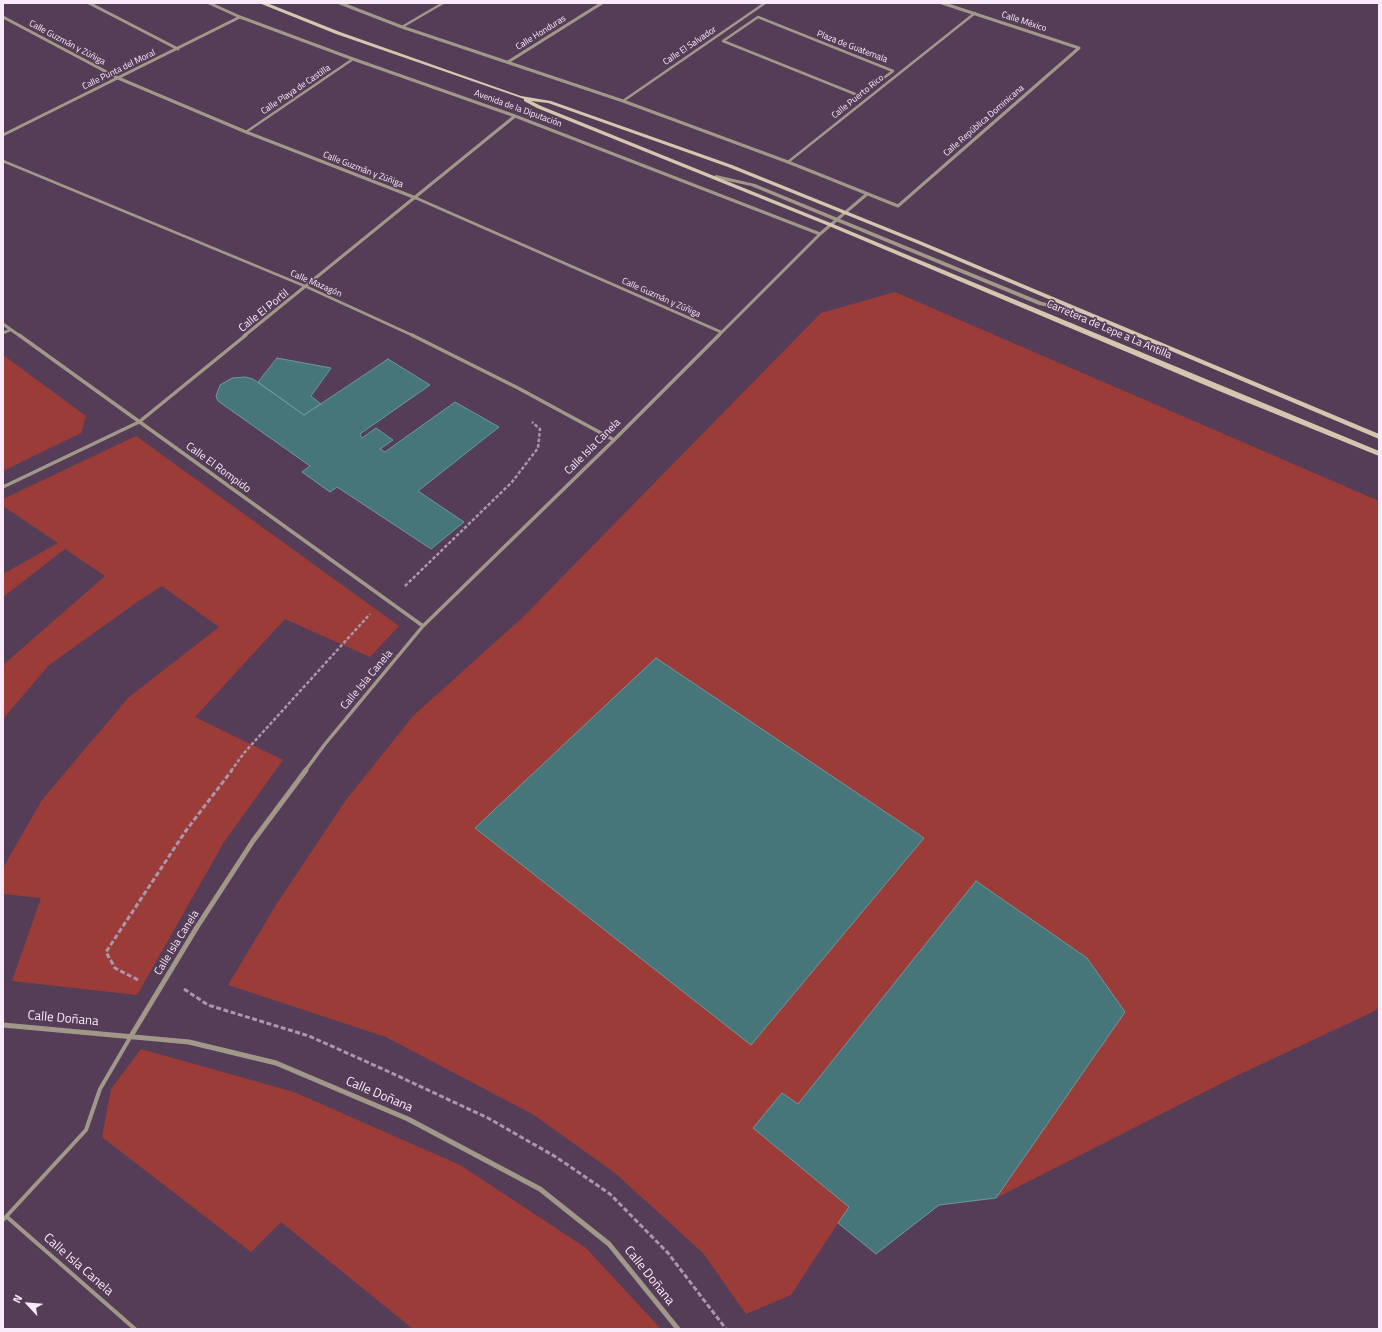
<!DOCTYPE html>
<html>
<head>
<meta charset="utf-8">
<style>
	body { margin:0 }
	#map { position:relative; width:1382px; height:1332px; overflow:hidden; background:#553d57; font-family:"Titillium Web",sans-serif }
	canvas { display:block }
	.frame { position:absolute; inset:0; border:4px solid #faebfa; pointer-events:none }
	.north { position:absolute; left:8px; top:1284px; width:40px; height:40px; -webkit-text-stroke:3px #553d57; paint-order:stroke; rotate:296deg; font-size:11px; font-weight:700; line-height:16px; text-align:center; color:#faebfa }
	.north::after { content:''; display:block; margin:auto; width:14px; height:18px; background:#faebfa; clip-path:polygon(50% 0,100% 100%,50% 72%,0 100%) }
</style>
</head>
<body>
<div id="map">
<canvas width="1382" height="1332"></canvas>
<div class="frame"></div>
<div class="north">N</div>
</div>
<script>
const c = document.querySelector('canvas').getContext('2d');
c.lineJoin = 'round';
function fill(path, color) { c.fillStyle = color; c.fill(path, 'evenodd'); }
const poly = rows => new Path2D(rows.map(r => 'M' + r).join(''));
function stroke(path, color, width, dash) { c.strokeStyle = color; c.lineWidth = width; c.lineCap = dash ? 'butt' : 'round'; c.setLineDash(dash || []); c.stroke(path); }
function drawText(font, color, halo, rows, align = 'center') {
  c.font = font + ' "Titillium Web",sans-serif'; c.lineWidth = 3; c.setLineDash([]); c.textBaseline = 'middle'; c.strokeStyle = halo; c.fillStyle = color; for (const [text, x, y, turn = 0] of rows) {
    c.save(); c.translate(x, y); c.rotate((+turn || 0) * Math.PI / 180); c.textAlign = isNaN(turn) ? turn : align; if (halo) c.strokeText(text, 0, 0); c.fillText(text, 0, 0); c.restore();
  }
}
const green = poly([
	[895,292,1379,501,1379,1009,1234,1077,996,1198,939,1205,876,1254,838,1223,791,1295,746,1314,703,1253,615,1173,534,1115,386,1037,228,985,276,905,346,800,413,716,522,618,821,313],
	[3,355,86,416,81,433,3,471],
	[136,436,399,626,370,657,285,619,195,717,283,760,224,842,137,995,12,981,41,898,3,894,3,868,42,800,128,698,219,627,162,586,140,600,49,665,3,719,3,665,105,576,65,549,3,597,3,574,58,543,3,506,3,499],
	[141,1049,294,1092,460,1165,586,1248,661,1329,413,1329,281,1222,251,1252,102,1137,111,1089]
]);
const building = poly([
	[277,358,331,368,311,396,321,404,304,415,258,382,277,358],
	[388,359,430,385,360,434,362,438,376,428,393,440,380,449,385,452,455,402,499,427,418,491,464,522,431,549,337,487,330,492,302,472,310,466,218,401,216,396,220,385,232,378,245,377,253,379,304,415,388,359],
	[656,658,924,838,751,1045,475,828,656,658],
	[976,881,1087,958,1125,1012,996,1198,939,1205,876,1254,838,1223,849,1207,753,1128,782,1093,798,1104,976,881]
]);
const pathFar1 = poly([
	[405,586,512,482,538,448,540,429,532,422],
	[231,771,244,753,370,614]
]);
const path = poly([
	[138,980,115,968,106,952,185,832,232,770],
	[184,989,208,1005,309,1036,385,1070,488,1118,556,1157,610,1194,668,1253,726,1329]
]);
const pedestrianFar2 = poly([
	[758,17,893,71,860,96,723,41,758,17],
	[402,27,443,3],
	[623,101,765,3],
	[246,132,353,59],
	[3,161,307,287,414,336],
	[788,162,975,13],
	[3,333,10,330]
]);
const pedestrianFar1 = poly([
	[412,335,518,388,614,440]
]);
const pedestrian = poly([
	[7,1217,135,1329],
	[3,1220,86,1130,100,1089,131,1036]
]);
const minorFar2 = poly([
	[89,3,178,49],
	[209,3,240,17,353,59,515,116,820,234],
	[340,3,402,27,623,101,788,162,898,206,1079,48],
	[942,3,1079,48],
	[3,17,118,78,246,132,416,198,721,332],
	[508,62,602,3],
	[3,135,240,17],
	[3,324,20,336],
	[244,336,515,116],
	[718,336,820,234,867,194]
]);
const minorFar1 = poly([
	[19,335,423,626],
	[3,487,139,422,246,335],
	[305,771,325,744,423,626,614,440,719,335]
]);
const minor = poly([
	[3,1025,189,1042,276,1063,408,1119,540,1189,609,1244,678,1329],
	[131,1036,197,927,253,841,306,770]
]);
const tertiary = poly([
	[716,175,755,184,1042,302,1084,310,1087,312,1084,314,1039,305,751,186,714,178,713,177,716,175]
]);
const secondary = poly([
	[259,3,267,3,340,32,521,96,551,101,732,165,920,241,1379,434,1379,439,916,243,728,167,548,103,531,101,541,106,833,224,1379,451,1379,456,1219,391,829,226,537,108,524,101,524,99,336,34,259,3]
]);
const farStreetnames = [
	["Calle México",1024,22,18],
	["Calle Honduras",541,33,-32],
	["Calle Guzmán y Zúñiga",67,43,28],
	["Calle El Salvador",690,46,-34],
	["Plaza de Guatemala",852,47,21],
	["Calle Punta del Moral",119,70,-26],
	["Calle Playa de Castilla",296,90,-34],
	["Calle Puerto Rico",858,97,-39],
	["Avenida de la Diputación",518,109,20],
	["Calle República Dominicana",984,121,-41],
	["Calle Guzmán y Zúñiga",363,170,21],
	["Calle Mazagón",316,284,23],
	["Calle Guzmán y Zúñiga",661,298,24]
];
const streetNames = [
	["Calle El Portil",264,311,-39],
	["Carretera de Lepe a La Antilla",1109,330,23],
	["Calle Isla Canela",593,447,-45],
	["Calle El Rompido",218,468,36],
	["Calle Isla Canela",367,680,-50],
	["Calle Isla Canela",177,943,-58]
];
const nearStreetnames = [
	["Calle Doñana",63,1019,5],
	["Calle Doñana",379,1095,23],
	["Calle Isla Canela",78,1265,41],
	["Calle Doñana",649,1276,51]
];
fill(green, '#9c3c39');
fill(building, '#46757a');
stroke(building, '#6a9a9f', 1);
stroke(pathFar1, '#aa97ab', 2.5, [3.5, 2]);
stroke(path, '#aa97ab', 3, [5, 2.5]);
stroke(pedestrianFar2, '#a0998a', 2.5);
stroke(pedestrianFar1, '#a0998a', 3.5);
stroke(pedestrian, '#a0998a', 4);
stroke(minorFar2, '#a0998a', 3);
stroke(minorFar1, '#a0998a', 3.5);
stroke(minor, '#a0998a', 5);
fill(tertiary, '#a0998a');
fill(secondary, '#d3c7af');
drawText('9px', '#faebfa', '#553d57', farStreetnames);
drawText('11px', '#faebfa', '#553d57', streetNames);
drawText('13px', '#faebfa', '#553d57', nearStreetnames);
</script>
</body>
</html>
